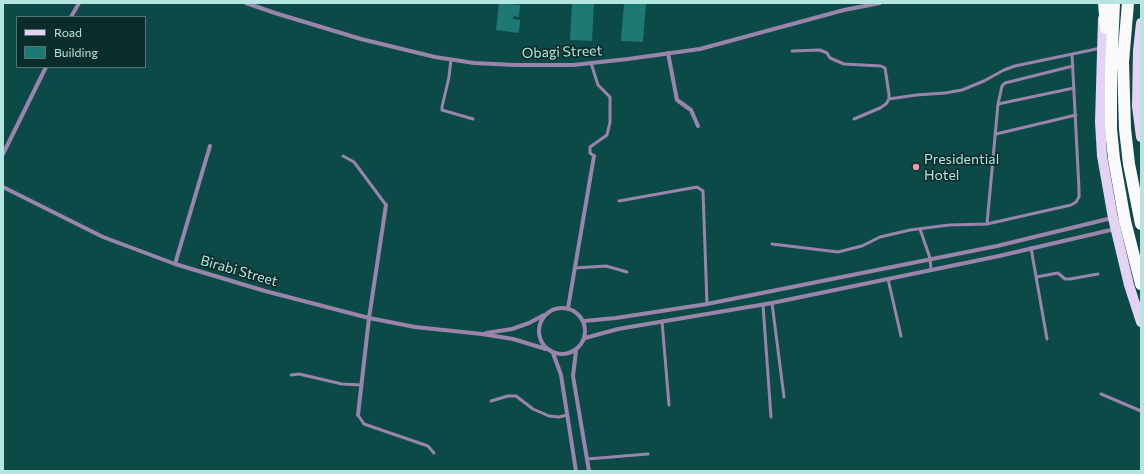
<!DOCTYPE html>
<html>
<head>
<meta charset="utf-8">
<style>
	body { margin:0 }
	#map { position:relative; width:1144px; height:474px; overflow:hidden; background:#0c4a47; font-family:Commissioner,sans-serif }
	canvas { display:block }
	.frame { position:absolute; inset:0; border:4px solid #b5e5e0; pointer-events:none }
	.legend { position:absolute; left:16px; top:16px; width:130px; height:52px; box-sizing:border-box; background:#0a2d2b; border:1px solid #4e7773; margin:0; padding:5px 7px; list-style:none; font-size:12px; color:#b5e5e0 }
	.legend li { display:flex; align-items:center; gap:8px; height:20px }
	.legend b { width:20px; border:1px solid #4e7773 }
</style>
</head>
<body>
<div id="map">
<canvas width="1144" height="474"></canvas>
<div class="frame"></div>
<ul class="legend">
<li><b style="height:5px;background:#e5d3f4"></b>Road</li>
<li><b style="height:11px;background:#1e7974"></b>Building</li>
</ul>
</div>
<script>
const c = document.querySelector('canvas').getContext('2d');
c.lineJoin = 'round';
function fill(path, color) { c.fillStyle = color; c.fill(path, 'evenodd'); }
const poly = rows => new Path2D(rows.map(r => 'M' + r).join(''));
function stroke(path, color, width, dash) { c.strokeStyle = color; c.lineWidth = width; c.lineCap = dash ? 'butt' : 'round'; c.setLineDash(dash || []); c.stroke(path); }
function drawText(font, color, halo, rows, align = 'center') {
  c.font = font + ' Commissioner,sans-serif'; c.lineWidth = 3.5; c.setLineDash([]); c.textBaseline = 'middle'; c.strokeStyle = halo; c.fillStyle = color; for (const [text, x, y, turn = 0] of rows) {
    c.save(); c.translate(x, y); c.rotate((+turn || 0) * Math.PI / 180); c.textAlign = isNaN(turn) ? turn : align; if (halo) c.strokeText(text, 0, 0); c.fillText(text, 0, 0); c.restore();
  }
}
const building = poly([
	[499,3,520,5,519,17,513,16,513,19,520,20,519,33,496,30],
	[572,3,594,3,592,41,570,40],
	[624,3,646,3,643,42,621,41]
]);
const lane = poly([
	[792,51,820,50,827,53,830,58,844,64,881,66,885,68,889,94,889,99,886,104,880,108,854,119],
	[451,59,449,77,442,107,442,110,473,119],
	[591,63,598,85,610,97,610,122,607,135,590,147,590,153,594,156],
	[889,99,916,95,945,93,962,90,984,81,1004,70,1015,66,1101,48],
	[998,104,1074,88],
	[996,134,1076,115],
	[343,156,354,162,386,205],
	[619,201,697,187,703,191,707,304],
	[987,224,998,104,1002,86,1005,83,1073,66],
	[920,229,930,258,931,270],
	[772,244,838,252,862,246,880,237,910,230,949,225,987,224,1071,205,1076,202,1079,197,1079,189,1072,54],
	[1031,248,1047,339],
	[575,268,606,266,627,272],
	[1036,277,1058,273,1065,279,1070,279,1098,274],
	[888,279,901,336],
	[772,303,784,397],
	[763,305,771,417],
	[662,321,669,405],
	[291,375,299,374,342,384,362,385],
	[1101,394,1141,411],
	[491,401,508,396,516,396,533,409,549,416,559,417,567,415],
	[358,415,364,424,428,446,434,453],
	[587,459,648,454]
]);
const street = poly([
	[246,3,275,13,361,39,435,57,474,63,516,65,573,65,628,59,700,49,844,10,880,3],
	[71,17,79,3],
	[668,53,677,100,691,110,698,126],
	[3,154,46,67],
	[3,187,103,237,175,264,265,291,369,318,415,327,482,334,513,339,546,349],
	[175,264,210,146],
	'539 331a23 23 0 1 1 46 0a23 23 0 1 1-46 0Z',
	[568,308,594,156],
	[584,321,616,318,707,304,997,246,1112,218],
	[486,333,512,329,529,323,544,315],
	[585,338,618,329,772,303,999,256,1115,229],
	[576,351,573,376,589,471],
	[553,353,561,375,576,471],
	[358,415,369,318,386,205]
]);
const primary = poly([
	[1103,19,1100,122,1102,156,1113,218,1129,285,1141,322],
	[1141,23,1138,51,1137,106,1141,137]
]);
const highway = poly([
	[1104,3,1106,28],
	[1114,3,1111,72,1111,129,1114,159,1125,221,1141,284],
	[1128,3,1123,62,1125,129,1129,164,1141,224]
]);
const markers = [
	[916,167,4,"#f39aa8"]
];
const streetNames = [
	["Obagi Street",562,52,-2],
	["Birabi Street",239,271,16]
];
const poiNames = [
	["Presidential",924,159],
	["Hotel",924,175]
];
fill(building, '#1e7974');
stroke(lane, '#9a84ac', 3);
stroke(street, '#9a84ac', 4);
stroke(primary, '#e5d3f4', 10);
stroke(highway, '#fafafa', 12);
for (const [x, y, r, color] of markers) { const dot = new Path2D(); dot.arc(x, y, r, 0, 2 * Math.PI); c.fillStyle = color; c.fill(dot); stroke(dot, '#0a2d2b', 1.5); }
drawText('14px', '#b5e5e0', '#0a2d2b', streetNames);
drawText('14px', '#b5e5e0', '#0a2d2b', poiNames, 'left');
</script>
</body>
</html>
